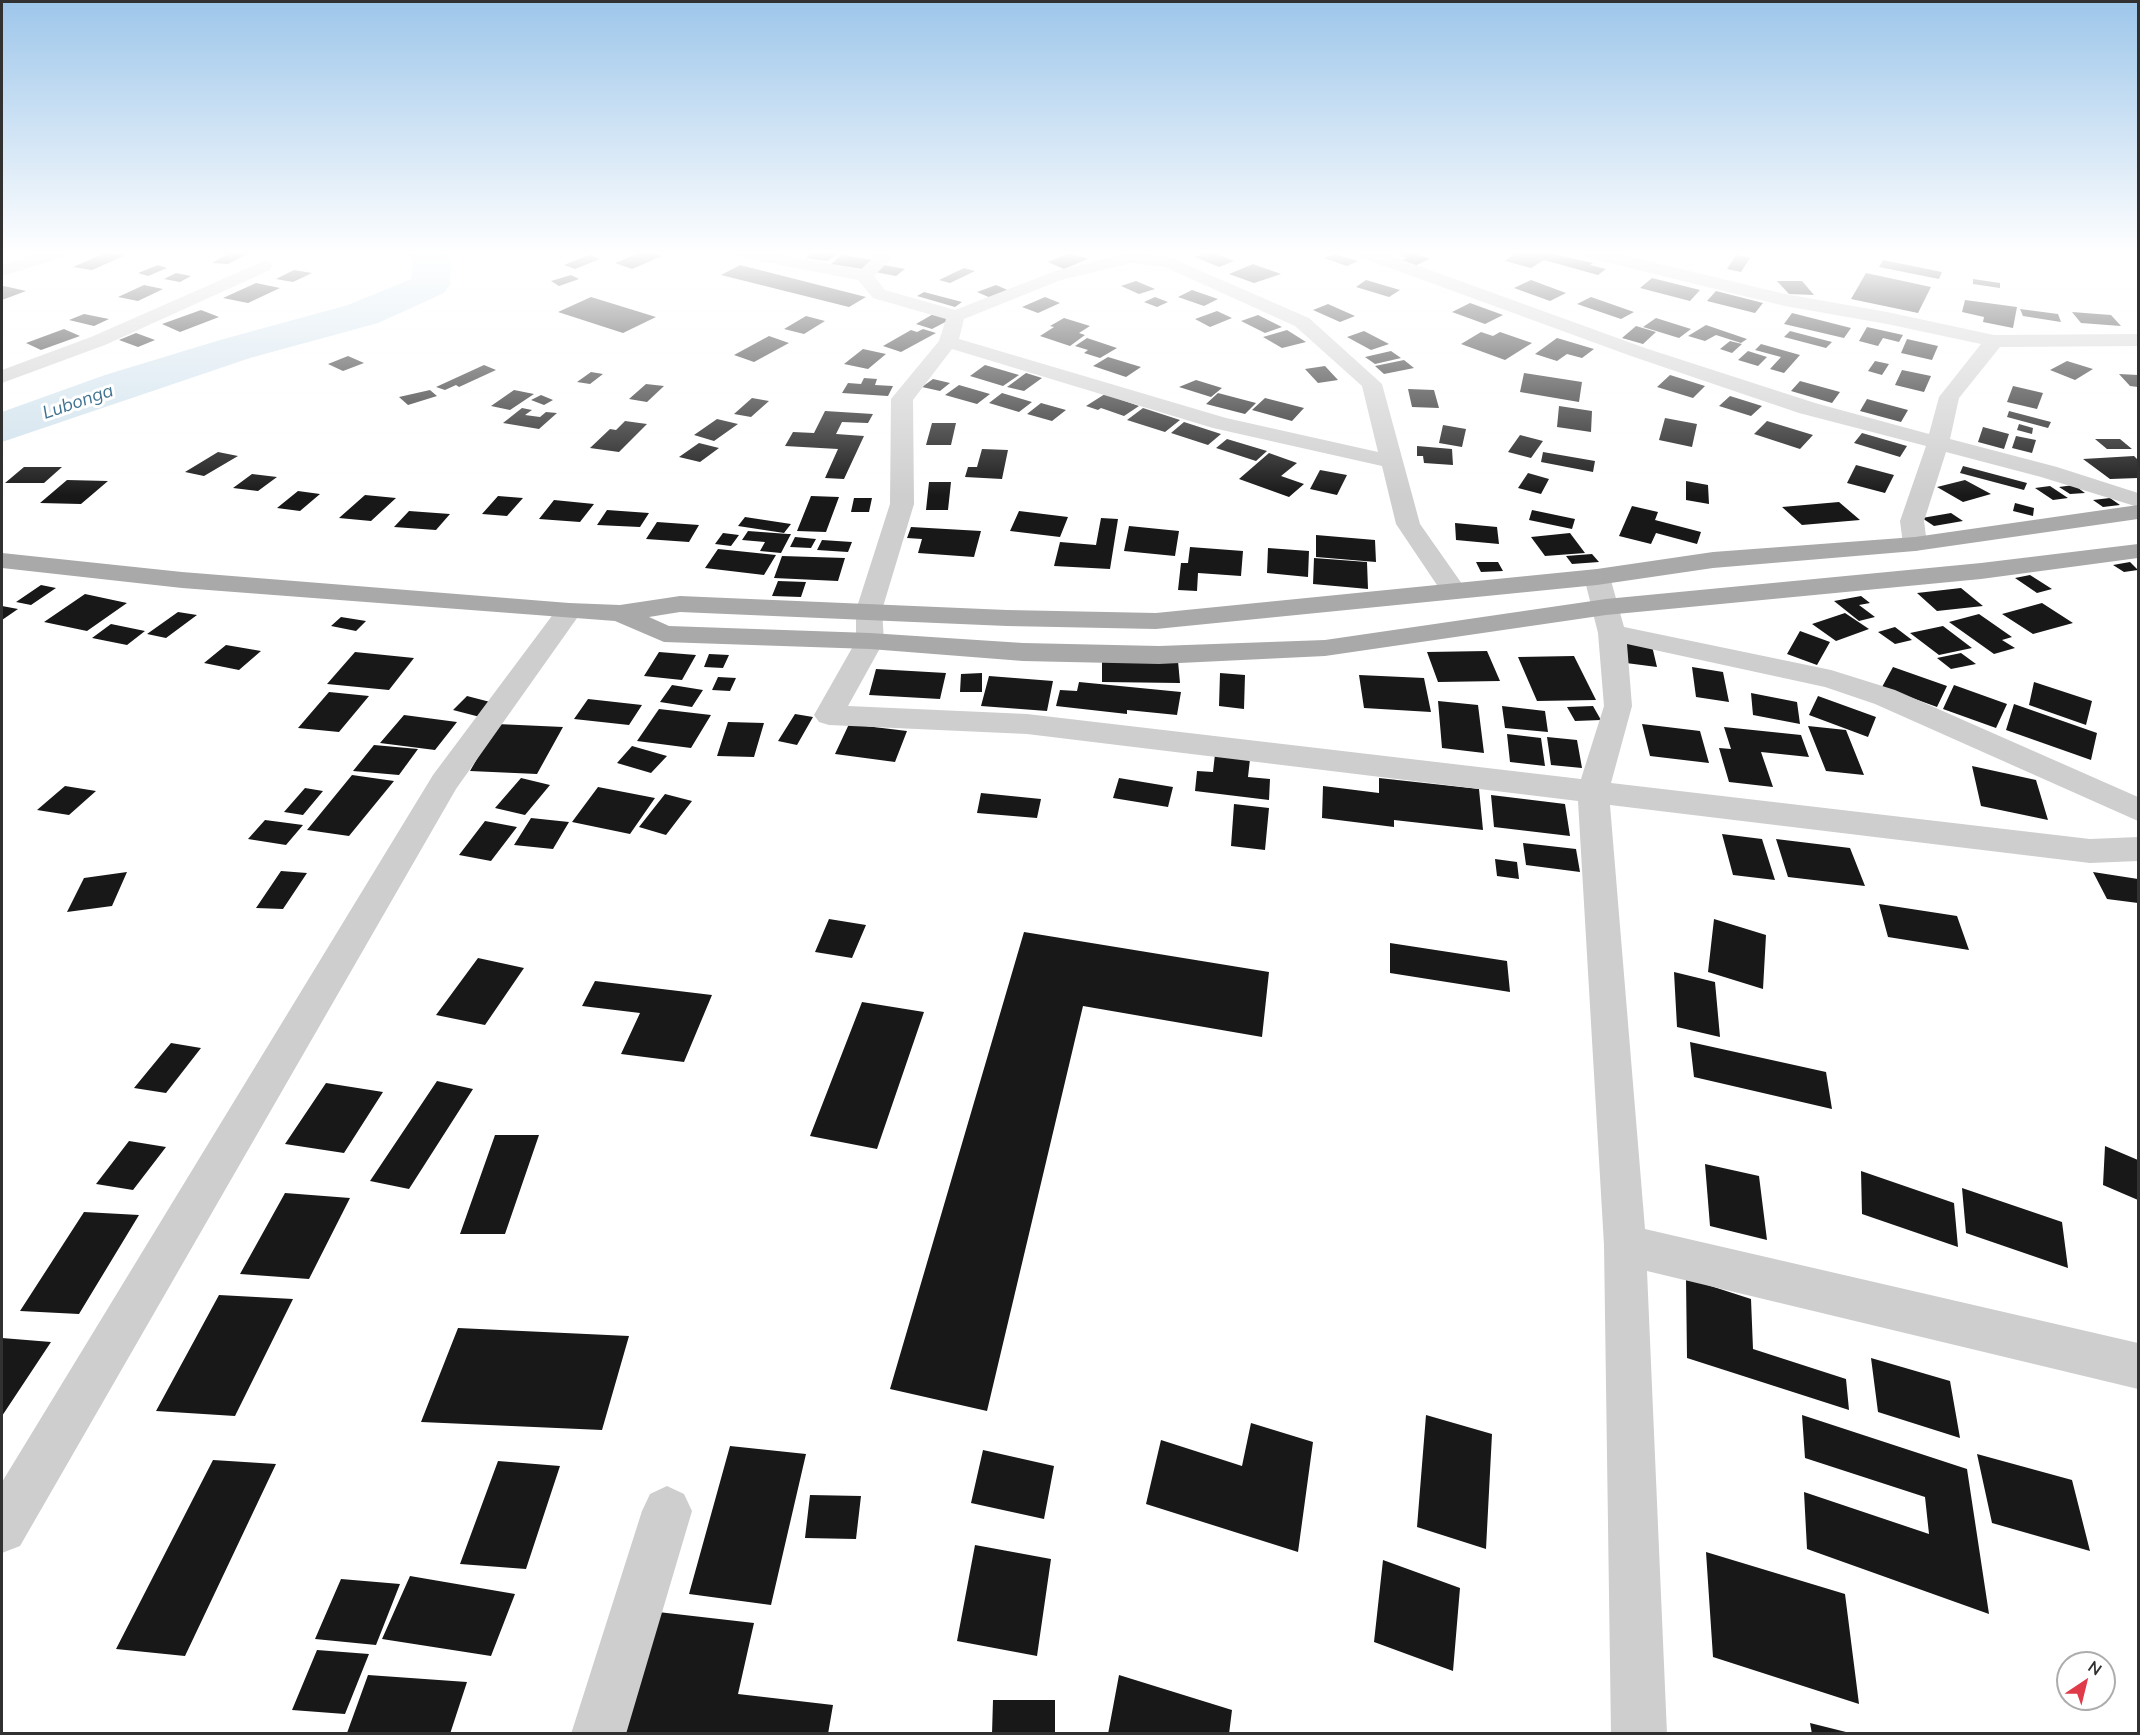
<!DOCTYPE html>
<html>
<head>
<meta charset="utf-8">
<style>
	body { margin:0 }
	#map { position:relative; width:2140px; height:1735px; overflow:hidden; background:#fff; font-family:Mulish,sans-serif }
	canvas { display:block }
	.frame { position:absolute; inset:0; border:3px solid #313131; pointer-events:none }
	.north { position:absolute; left:2056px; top:1651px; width:60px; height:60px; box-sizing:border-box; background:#fff; border:2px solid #adadad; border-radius:50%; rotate:35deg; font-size:16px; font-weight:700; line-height:24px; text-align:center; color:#313131 }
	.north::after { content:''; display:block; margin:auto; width:21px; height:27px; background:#e03b49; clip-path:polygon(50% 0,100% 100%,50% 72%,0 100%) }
</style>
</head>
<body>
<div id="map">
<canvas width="2140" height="1735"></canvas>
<div class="frame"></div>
<div class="north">N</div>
</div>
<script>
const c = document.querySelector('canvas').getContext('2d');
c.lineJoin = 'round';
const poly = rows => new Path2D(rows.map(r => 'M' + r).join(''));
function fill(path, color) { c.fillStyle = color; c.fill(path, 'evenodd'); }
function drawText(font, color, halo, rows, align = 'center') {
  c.font = font + ' Mulish,sans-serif'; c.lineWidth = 6; c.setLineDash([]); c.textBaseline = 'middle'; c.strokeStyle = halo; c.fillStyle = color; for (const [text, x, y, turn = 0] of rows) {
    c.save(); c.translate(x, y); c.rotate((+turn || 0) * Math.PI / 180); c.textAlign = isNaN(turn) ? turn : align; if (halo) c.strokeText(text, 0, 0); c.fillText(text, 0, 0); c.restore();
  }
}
const river = poly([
	[407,253,446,253,451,261,450,285,444,293,378,323,250,358,2,442,2,412,105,375,220,340,348,305,411,279,413,261,407,253]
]);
const building = poly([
	[105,253,126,255,92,270,73,267],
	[229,253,249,253,228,264,212,263],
	[639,253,653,253,662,256,632,269,615,263],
	[812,253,826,253,836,255,827,261,806,258],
	[1070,253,1088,259,1064,269,1048,262],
	[1205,253,1215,253,1234,261,1219,267,1195,257],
	[1405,253,1415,253,1430,259,1414,266,1400,261,1407,258,1400,256],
	[1516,253,1548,253,1593,263,1590,265,1606,269,1598,275,1544,260,1531,268,1505,261],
	[1334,254,1358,261,1347,266,1324,258],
	[589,255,600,259,575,269,564,265],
	[842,255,873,260,862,269,831,264],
	[1736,255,1750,258,1741,272,1727,269],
	[1883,260,1942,272,1939,279,1879,267],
	[1253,264,1281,274,1254,283,1229,274],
	[158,265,167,268,148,276,138,273],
	[740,265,866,297,849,307,721,275],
	[884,265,905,269,896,276,875,272],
	[964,268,975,271,950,283,939,280],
	[294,270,312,273,293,282,276,279],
	[176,273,191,276,180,282,164,279],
	[1866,273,1931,287,1918,313,1851,299],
	[571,275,579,279,559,286,551,281],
	[1652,278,1700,290,1690,301,1640,288],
	[1973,279,2000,283,2000,288,1973,284],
	[1366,280,1400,290,1389,297,1356,287],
	[1531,280,1566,293,1550,301,1514,288],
	[1136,281,1155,289,1139,294,1121,286],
	[1777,281,1802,281,1814,295,1789,294],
	[256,283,280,288,248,303,223,298],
	[144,285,163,289,138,301,118,297],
	[996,285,1010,291,991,298,977,292],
	[4,286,26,291,2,300,2,287],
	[1192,290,1218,299,1204,306,1178,297],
	[1716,291,1763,303,1755,313,1707,301],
	[924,292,962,302,955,307,917,296],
	[591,297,656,317,623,333,558,312],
	[1045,297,1060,303,1038,313,1022,307],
	[1155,297,1168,302,1157,307,1144,302],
	[1591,297,1634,312,1621,319,1577,304],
	[1965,300,2017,307,2013,328,1983,322,1984,317,1962,312],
	[1470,303,1503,315,1485,324,1452,312],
	[1328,304,1355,316,1340,322,1313,310],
	[2020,309,2058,314,2061,322,2023,316],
	[201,310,219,317,180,332,162,324],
	[1217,311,1232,318,1210,327,1195,319],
	[2072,312,2111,315,2121,326,2081,323],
	[935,313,951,319,932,329,916,324],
	[1792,313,1851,328,1844,338,1784,324],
	[84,314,109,319,94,326,69,320],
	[1258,315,1282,327,1265,333,1241,321],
	[806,316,825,321,804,334,784,329],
	[1064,318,1090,326,1079,333,1085,335,1070,346,1040,336,1054,327,1050,326],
	[1656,318,1691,329,1679,338,1643,327],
	[1706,325,1747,339,1741,343,1716,335,1705,341,1688,336],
	[1636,326,1656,332,1643,344,1622,338],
	[1867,327,1903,335,1899,342,1883,338,1878,346,1859,341],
	[64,329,80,336,41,350,26,343],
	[923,329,936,333,901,352,883,346,911,330,917,332],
	[1287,330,1306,342,1282,348,1263,337],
	[1364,331,1389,344,1371,350,1347,337],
	[1790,331,1832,342,1826,348,1784,337],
	[1481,332,1493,336,1500,332,1532,343,1505,360,1461,344],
	[136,333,155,340,138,347,119,340],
	[769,336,789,343,754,362,734,355],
	[1087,338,1117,348,1100,358,1084,353,1088,350,1075,346],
	[1557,338,1594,349,1582,358,1567,354,1557,361,1535,354],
	[1907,339,1938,346,1932,360,1901,353],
	[1730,341,1742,344,1732,353,1720,349],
	[1761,344,1800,355,1784,373,1770,369,1781,357,1755,350],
	[863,349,886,354,868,369,844,364],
	[1391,351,1401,358,1375,364,1365,357],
	[1748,351,1767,357,1758,366,1738,360],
	[348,356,364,363,343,371,328,364],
	[1108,357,1141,367,1126,377,1093,366],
	[1404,360,1414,368,1384,374,1375,366],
	[1875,361,1889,364,1882,375,1868,371],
	[2067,361,2093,369,2075,380,2050,370],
	[484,365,496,370,459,387,456,385,445,390,436,387],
	[985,365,1019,375,1003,386,970,376],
	[1325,366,1338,380,1318,383,1305,369],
	[1902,370,1931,376,1924,392,1895,385],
	[591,372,603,374,590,384,577,382],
	[1026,373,1042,378,1024,391,1007,387],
	[1524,373,1582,382,1579,402,1520,392],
	[2119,374,2138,375,2138,387,2130,386],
	[1670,375,1705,386,1693,398,1657,387],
	[864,378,877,379,875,385,893,386,888,396,842,393,848,383,861,384],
	[933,379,950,383,940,391,922,387],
	[1196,380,1222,388,1211,397,1179,387],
	[1800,381,1840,392,1832,403,1791,391],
	[646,384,664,386,647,402,629,399],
	[959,385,990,394,977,404,945,395],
	[2013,386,2043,393,2037,409,2007,402],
	[1408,389,1434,390,1439,408,1412,407],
	[430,390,437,396,408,405,399,397],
	[514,390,534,394,510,410,491,406],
	[1002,393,1032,402,1019,412,989,403],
	[1218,393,1256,403,1245,414,1206,404],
	[1105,394,1139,406,1124,416,1101,408,1098,410,1086,406],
	[541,395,553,400,544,405,531,400],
	[1730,396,1762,406,1751,416,1719,406],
	[752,398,769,401,751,417,734,414],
	[1265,398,1304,408,1292,421,1252,410],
	[1867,399,1908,410,1901,422,1860,411],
	[1041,403,1066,410,1052,421,1027,414],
	[1559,406,1592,411,1591,432,1557,427],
	[522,408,532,410,525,415,540,417,546,412,557,413,539,429,503,423],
	[1143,408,1180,420,1165,432,1127,420],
	[825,411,873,414,868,423,842,422,836,434,864,436,844,479,825,478,838,449,785,446,793,432,814,433],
	[2009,411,2051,422,2048,428,2007,417],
	[1665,418,1697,424,1692,447,1659,440],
	[717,419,738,424,714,441,694,435],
	[625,421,647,424,619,452,590,448,610,429,616,430],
	[1767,421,1813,435,1800,449,1754,434],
	[1184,422,1221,434,1208,445,1171,433],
	[932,423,956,423,951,445,926,445],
	[2019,424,2033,428,2032,434,2017,430],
	[1443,425,1466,429,1462,447,1439,443],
	[1983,427,2009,434,2004,449,1978,442],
	[1862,433,1907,446,1900,457,1854,443],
	[1520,435,1543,441,1531,458,1508,452],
	[2016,436,2036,440,2032,453,2012,448],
	[1227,439,1267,451,1256,461,1216,448],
	[2095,439,2120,439,2132,449,2107,449],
	[699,443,719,448,700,462,679,457],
	[1417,446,1452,449,1453,465,1424,463,1423,456,1417,456],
	[982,449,1008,450,1002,479,965,477,968,467,977,467],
	[218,452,238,456,204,476,185,472],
	[1543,452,1595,461,1593,472,1541,462],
	[1269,453,1297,463,1281,476,1304,484,1289,497,1239,479],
	[2134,456,2138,460,2138,478,2110,479,2083,459],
	[1856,465,1894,475,1885,493,1847,483],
	[1963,466,2027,483,2024,490,1960,473],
	[24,467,62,467,44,483,5,483],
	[1320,470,1347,475,1337,495,1310,489],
	[1528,473,1549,479,1541,494,1518,488],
	[252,474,277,477,258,491,233,488],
	[67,480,108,481,81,504,40,503],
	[1965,480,1991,494,1963,502,1937,487],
	[1686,481,1708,485,1709,504,1686,500],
	[929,482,951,482,948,510,926,510],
	[2074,485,2085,493,2070,494,2059,487],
	[2050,486,2068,498,2053,500,2035,488],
	[298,491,320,494,300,511,277,508],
	[365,495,396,498,371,521,339,518],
	[498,496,523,498,507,516,482,514],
	[811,496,839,497,826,532,797,531],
	[854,498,872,498,869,512,851,512],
	[2110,498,2120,505,2103,507,2093,500],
	[554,500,594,504,580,522,539,519],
	[1839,502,1860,520,1802,525,1782,507],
	[2015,503,2034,508,2033,516,2013,511],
	[1632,506,1658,512,1655,520,1701,532,1697,544,1656,533,1651,544,1619,536],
	[607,510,649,513,640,527,597,525],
	[1532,510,1575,519,1572,529,1529,520],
	[409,511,450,514,436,530,394,527],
	[1019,511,1068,517,1060,537,1010,531],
	[1951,513,1963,521,1934,526,1922,518],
	[745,517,791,524,784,533,738,526],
	[1101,518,1118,519,1110,569,1054,566,1060,542,1096,545],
	[657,522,699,525,689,542,646,539],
	[1455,523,1497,527,1499,544,1456,540],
	[1129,526,1179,531,1175,556,1124,551],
	[911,527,981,531,974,557,918,553,922,539,907,538],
	[748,531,788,534,791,534,781,553,760,551,765,542,742,540],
	[723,533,739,535,731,546,715,544],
	[1570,533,1585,553,1545,556,1531,537],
	[1316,535,1375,540,1376,562,1316,557],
	[795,537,816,539,811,548,790,547],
	[822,540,852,542,848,552,817,550],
	[1190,547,1243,551,1241,576,1198,573,1197,591,1178,590,1181,563,1188,563],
	[1268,548,1309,551,1308,577,1267,573],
	[718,549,776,555,764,575,705,568],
	[1592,554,1599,562,1572,564,1566,556],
	[782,556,845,558,838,581,774,578],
	[1314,558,1367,562,1368,589,1313,584],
	[1476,562,1498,562,1503,571,1481,572],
	[2130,562,2138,570,2124,572,2113,565],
	[2030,575,2052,589,2037,593,2015,578],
	[778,581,806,582,801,597,772,596],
	[41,585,56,588,31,605,16,602],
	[1961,588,1983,606,1937,611,1917,593],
	[85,594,127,603,87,631,44,622],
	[1861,596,1870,603,1859,605,1875,617,1859,621,1834,601],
	[2042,603,2073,623,2033,634,2002,614],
	[2,606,18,609,2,620],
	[178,612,197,615,166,638,147,634],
	[1845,613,1869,629,1836,641,1812,624],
	[1979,614,2012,637,2002,640,2015,648,1994,654,1949,622],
	[341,617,366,621,356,631,331,626],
	[111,624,145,631,127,645,92,638],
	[1943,626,1972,648,1939,655,1910,633],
	[1895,627,1912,640,1895,644,1878,632],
	[1800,631,1830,642,1817,665,1787,654],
	[1623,642,1652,646,1657,667,1626,663],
	[226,645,261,651,239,670,204,663],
	[1487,651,1500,681,1438,682,1427,652],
	[355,652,414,658,389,690,327,684],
	[659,652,696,655,682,680,644,676],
	[1961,653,1976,664,1951,669,1937,658],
	[709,654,729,655,723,668,704,667],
	[1574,656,1596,700,1537,701,1518,657],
	[1102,660,1178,661,1180,683,1102,682],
	[1692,667,1723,672,1729,702,1696,697],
	[1893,667,1947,686,1937,707,1882,687],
	[876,669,946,673,940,699,869,695],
	[982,673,982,692,960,692,961,674],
	[1220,673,1245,675,1244,709,1219,706],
	[1359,675,1424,678,1431,712,1364,708],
	[989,676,1053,681,1047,711,981,706],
	[718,677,736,678,730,691,712,690],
	[1079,682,1181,692,1177,715,1127,710,1127,714,1056,706,1060,690,1077,691],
	[2034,682,2092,701,2086,725,2029,705],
	[672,685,703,690,692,707,660,702],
	[1954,685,2007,704,1996,728,1943,709],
	[329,692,369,696,339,732,298,728],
	[1751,693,1797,702,1800,724,1753,715],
	[467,696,494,703,480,717,453,710],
	[1818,696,1876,717,1868,737,1809,715],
	[588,699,642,705,629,725,574,719],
	[1438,701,1478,705,1484,753,1442,748],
	[2014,704,2097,733,2091,760,2006,730],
	[1502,706,1545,711,1548,732,1505,728],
	[1593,706,1601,720,1575,721,1567,707],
	[659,709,711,715,691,748,637,741],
	[795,714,813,717,797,745,778,741],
	[404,715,457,722,435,750,380,743],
	[728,722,764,723,754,757,717,756],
	[497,724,563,727,537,774,470,771],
	[849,724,907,731,895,762,835,754],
	[1642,724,1700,731,1709,763,1650,756],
	[1808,726,1846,730,1864,775,1826,771],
	[1724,727,1801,735,1809,757,1761,752,1773,787,1729,782,1719,748,1731,749],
	[1507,734,1541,738,1545,766,1510,762],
	[1547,737,1577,740,1582,768,1551,765],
	[374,745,418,749,399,775,353,771],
	[632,746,667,756,651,773,617,763],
	[1215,754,1250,759,1248,777,1270,779,1269,800,1195,791,1197,771,1213,772],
	[1972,766,2036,780,2048,820,1981,806],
	[352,775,394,781,349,836,307,830],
	[521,778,550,785,525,815,495,808],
	[1119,778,1173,787,1168,807,1113,798],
	[1379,778,1479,789,1483,830,1394,820,1394,827,1322,818,1323,786,1379,793],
	[65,786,96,791,69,815,37,810],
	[598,787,655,798,630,834,572,822],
	[305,788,323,791,303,815,284,812],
	[981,793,1041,799,1037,818,977,813],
	[665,794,692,801,666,835,639,827],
	[1491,795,1565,804,1570,836,1494,827],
	[1234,804,1269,808,1265,850,1231,846],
	[531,818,569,822,553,849,514,845],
	[265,820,303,825,286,845,248,839],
	[485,821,517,827,491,861,459,855],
	[1722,834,1762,839,1775,880,1733,875],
	[1776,839,1850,848,1865,886,1788,877],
	[1523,843,1576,849,1580,872,1526,865],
	[1495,859,1517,862,1519,879,1497,876],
	[281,871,307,873,283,909,256,908],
	[127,872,112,906,67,912,84,878],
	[2093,872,2138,879,2138,903,2107,899],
	[1879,904,1957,916,1969,950,1888,937],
	[829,919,866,925,852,958,815,952],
	[1714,919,1766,935,1763,989,1708,972],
	[1024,932,1269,972,1262,1037,1083,1006,987,1411,890,1389],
	[1390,943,1507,961,1510,992,1390,973],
	[478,958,524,968,485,1025,436,1015],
	[1674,972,1715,982,1720,1037,1677,1027],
	[595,981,712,995,684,1062,621,1054,640,1013,582,1006],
	[862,1002,924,1012,877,1149,810,1136],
	[1690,1042,1826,1072,1832,1109,1694,1077],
	[171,1043,201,1048,166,1093,134,1088],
	[437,1081,473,1089,409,1189,370,1181],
	[326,1083,383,1092,344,1153,285,1144],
	[495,1135,539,1135,505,1234,460,1234],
	[129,1141,166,1147,133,1190,96,1184],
	[2105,1146,2138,1160,2138,1200,2103,1185],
	[1705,1164,1759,1176,1767,1240,1710,1226],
	[1861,1171,1954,1203,1958,1247,1862,1214],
	[1962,1188,2062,1222,2068,1268,1966,1233],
	[285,1193,350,1198,309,1279,240,1274],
	[84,1212,139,1215,79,1314,20,1311],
	[1686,1278,1751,1299,1753,1349,1846,1379,1849,1410,1687,1358],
	[219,1295,293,1299,235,1416,156,1411],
	[458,1328,629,1336,602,1430,421,1422],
	[2,1338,51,1342,2,1416],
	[1871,1358,1950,1381,1960,1438,1878,1412],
	[1426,1415,1492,1434,1486,1549,1417,1527],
	[1802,1415,1967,1469,1989,1614,1807,1549,1804,1492,1929,1534,1925,1497,1805,1458],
	[1251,1423,1313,1442,1298,1552,1146,1504,1161,1440,1242,1466],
	[730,1446,806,1454,771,1605,689,1594],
	[983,1450,1054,1466,1044,1519,971,1503],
	[1977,1454,2072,1480,2090,1551,1992,1523],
	[213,1460,276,1464,185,1656,116,1649],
	[498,1461,560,1466,526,1569,460,1564],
	[810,1495,861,1496,856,1539,805,1538],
	[975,1545,1051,1559,1037,1656,957,1641],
	[1706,1552,1845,1594,1859,1704,1713,1657],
	[1383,1560,1460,1588,1453,1671,1374,1642],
	[410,1576,515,1594,491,1656,382,1639],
	[341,1579,400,1584,376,1645,315,1639],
	[658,1612,754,1623,738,1694,833,1705,828,1734,625,1734],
	[317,1650,369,1654,345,1714,292,1710],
	[368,1675,467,1682,450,1734,347,1733],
	[1119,1675,1232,1710,1229,1734,1108,1734],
	[993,1700,1055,1700,1055,1734,992,1734],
	[1810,1723,1850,1733,1850,1734,1812,1734]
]);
const minor = poly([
	[39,253,66,253,64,257,2,276,2,265,39,253],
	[737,253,774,253,860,270,873,258,872,253,890,253,891,259,874,276,885,290,955,310,1055,271,1129,253,1169,257,1309,318,1382,384,1420,524,1467,591,1463,597,1454,599,1445,597,1441,591,1396,524,1382,466,1213,428,952,349,913,400,914,504,882,610,884,641,848,706,1027,714,1581,779,1604,706,1598,633,1584,577,1588,572,1597,569,1606,572,1610,577,1624,627,1831,670,1895,690,2138,797,2138,821,1875,704,1825,687,1627,644,1632,706,1611,783,2090,839,2138,837,2138,861,2090,863,1610,805,1645,1229,2138,1343,2138,1389,1647,1271,1667,1734,1611,1734,1604,1245,1578,801,1027,734,829,725,819,722,814,715,856,641,856,610,890,504,891,399,939,341,946,319,873,298,858,280,745,258,737,253],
	[1131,263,1165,267,1295,326,1362,386,1378,452,1226,418,959,339,964,319,1061,280,1131,263],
	[1358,253,1383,253,1645,348,1815,403,1929,434,1939,397,1981,344,1887,324,1785,306,1585,257,1583,253,1614,253,1785,294,1887,312,1994,335,2138,334,2138,346,2000,347,1959,398,1950,439,2057,467,2138,493,2138,507,2041,477,1946,452,1924,521,1927,544,1924,549,1915,551,1906,549,1903,544,1900,521,1926,446,1799,413,1631,356,1360,257,1358,253],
	[264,261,270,262,273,266,270,270,105,345,2,383,2,370,91,337,264,261],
	[569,603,578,605,582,611,456,789,20,1546,2,1553,2,1482,433,775,560,605,569,603],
	[667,1486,684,1494,692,1511,626,1734,571,1734,642,1511,650,1494,667,1486]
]);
const major = poly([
	[2138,505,2138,519,1915,551,1713,568,1597,585,1156,629,1007,626,680,612,649,617,669,626,870,633,1023,643,1159,646,1325,640,1606,599,1981,563,2138,544,2138,558,1981,579,1606,615,1325,656,1159,664,1023,661,870,649,664,642,615,621,182,588,2,568,2,553,182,572,569,603,620,605,680,596,1007,610,1156,613,1597,569,1713,552,1915,537,2138,505]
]);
const farWaternames = [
	["Lubonga",78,402,-19]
];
fill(river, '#cde0ec');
fill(building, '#181818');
fill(minor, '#cecece');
fill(major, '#a9a9a9');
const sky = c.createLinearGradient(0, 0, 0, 496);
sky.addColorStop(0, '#9dc6ea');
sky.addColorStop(0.51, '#fff');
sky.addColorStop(1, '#ffffff00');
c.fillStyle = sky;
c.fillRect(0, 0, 2140, 496);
drawText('italic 18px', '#417391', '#fff', farWaternames);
</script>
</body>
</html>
